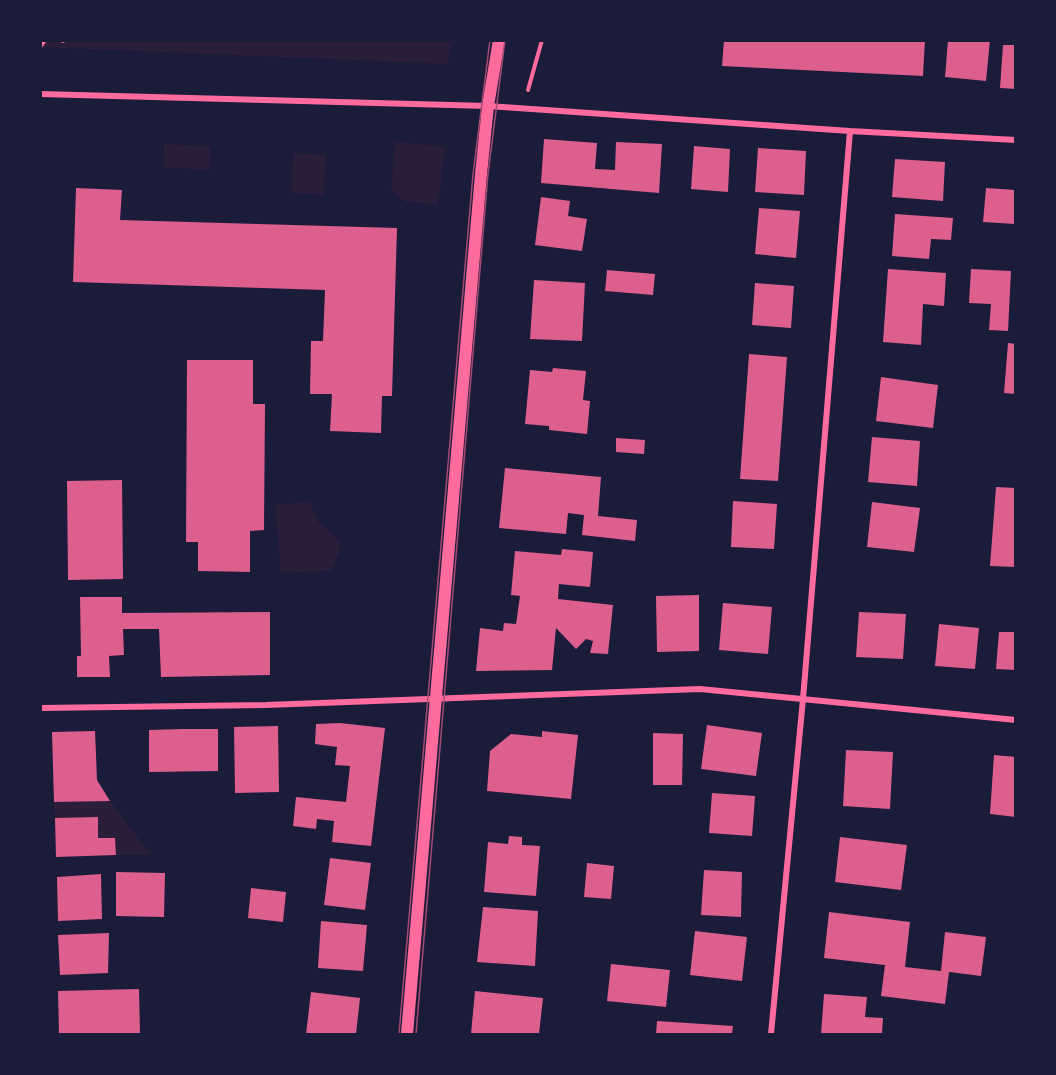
<!DOCTYPE html>
<html>
<head>
<meta charset="utf-8">
<style>
	body { margin:0 }
	#map { position:relative; width:1056px; height:1075px; overflow:hidden; background:#1b1b3a; font-family:Poppins,sans-serif }
	canvas { display:block }
	.frame { position:absolute; inset:0; border:42px solid #1b1b3a; pointer-events:none }
</style>
</head>
<body>
<div id="map">
<canvas width="1056" height="1075"></canvas>
<div class="frame"></div>
</div>
<script>
const c = document.querySelector('canvas').getContext('2d');
c.lineJoin = 'round';
function fill(path, color) { c.fillStyle = color; c.fill(path, 'evenodd'); }
const poly = rows => new Path2D(rows.map(r => 'M' + r).join(''));
function stroke(path, color, width, dash) { c.strokeStyle = color; c.lineWidth = width; c.lineCap = dash ? 'butt' : 'round'; c.setLineDash(dash || []); c.stroke(path); }
const green = poly([
	[41,40,453,41,447,64,41,47],
	[395,142,443,146,445,149,438,204,406,202,391,191],
	[164,144,211,146,210,170,163,167],
	[293,153,326,155,324,195,291,193],
	[309,502,319,523,340,540,339,554,330,571,281,573,275,505],
	[110,801,151,855,116,855,115,838,98,838,98,817,55,818,54,802]
]);
const building = poly([
	[724,40,925,40,923,76,722,66],
	[948,40,990,40,986,81,945,77],
	[1003,45,1016,45,1016,89,1000,88],
	[544,139,597,143,595,169,615,170,616,142,662,144,659,193,541,183],
	[694,146,730,149,728,192,691,189],
	[758,148,806,151,804,195,755,192],
	[895,159,945,162,943,201,892,197],
	[76,188,122,190,120,220,397,228,392,396,382,396,381,433,330,431,332,394,310,394,311,341,323,341,325,290,73,282],
	[986,188,1016,190,1015,224,983,222],
	[541,197,570,201,568,216,587,219,582,251,535,245],
	[759,208,800,211,796,258,755,254],
	[895,214,953,218,951,240,931,239,929,259,892,256],
	[888,269,946,273,944,306,923,304,921,345,883,342],
	[971,269,1011,271,1008,331,989,330,991,304,969,303],
	[607,270,655,274,653,295,605,291],
	[534,280,585,283,582,341,530,339],
	[755,283,794,286,791,328,752,325],
	[1008,343,1016,344,1016,394,1004,393],
	[749,354,787,357,778,481,740,479],
	[187,360,253,360,253,404,265,404,264,530,250,531,250,572,198,571,198,542,186,542],
	[553,368,586,371,583,400,590,401,587,434,549,430,549,426,525,424,530,370,552,372],
	[881,377,938,385,933,428,876,421],
	[872,437,920,441,917,486,868,482],
	[616,438,645,440,644,454,616,452],
	[505,468,601,477,598,516,637,520,635,541,582,535,584,515,568,513,566,534,499,528],
	[122,480,123,579,68,580,67,481],
	[996,487,1016,488,1016,567,990,566],
	[733,501,777,504,774,549,731,547],
	[872,502,920,508,914,552,867,547],
	[562,549,593,552,590,587,559,584,558,599,613,605,608,654,590,653,593,641,586,639,576,649,556,628,552,670,476,671,480,628,503,631,504,623,516,624,520,596,511,595,515,551,561,555],
	[699,595,699,651,657,652,656,596],
	[80,597,122,597,122,613,270,612,270,675,161,677,159,629,123,629,124,655,109,656,110,677,77,677,77,656,81,656],
	[723,603,772,607,768,654,719,650],
	[859,612,906,614,903,659,856,657],
	[939,624,979,628,975,669,935,666],
	[999,632,1016,632,1016,670,996,669],
	[340,723,385,728,371,846,332,842,334,821,317,819,316,829,293,826,296,797,346,802,350,766,335,765,337,747,315,744,316,724],
	[707,725,762,733,756,776,701,769],
	[278,726,279,792,235,793,234,727],
	[183,729,218,729,218,771,149,772,149,730],
	[95,731,97,780,110,801,54,802,52,732],
	[542,731,578,735,571,799,487,791,490,751,511,734,542,737],
	[653,733,683,734,682,785,653,785],
	[846,750,893,752,890,809,843,806],
	[994,755,1016,757,1016,817,990,814],
	[712,793,755,796,752,836,709,833],
	[98,817,98,838,115,838,116,855,56,857,55,818],
	[509,836,522,837,522,845,540,846,536,896,484,892,488,842,508,844],
	[840,837,907,845,901,890,835,882],
	[330,858,371,863,365,910,324,905],
	[587,863,614,866,611,899,584,897],
	[704,870,742,872,741,917,701,915],
	[116,872,165,873,164,917,116,916],
	[101,874,102,919,58,921,57,877],
	[251,888,286,892,283,922,248,918],
	[483,907,538,911,535,966,477,962],
	[829,912,910,922,905,967,941,971,945,932,986,937,981,976,949,972,945,1004,881,996,885,965,824,958],
	[321,921,367,925,363,971,318,968],
	[695,931,747,937,742,981,690,975],
	[109,933,108,973,60,975,58,935],
	[611,964,670,970,666,1007,607,1001],
	[139,989,140,1034,59,1034,58,991],
	[475,991,543,998,539,1034,471,1034],
	[311,992,360,998,356,1034,306,1034],
	[824,994,867,997,865,1017,883,1018,882,1034,821,1034],
	[657,1021,733,1026,732,1034,656,1034]
]);
const path = poly([
	[63,41,63,40],
	[40,47,45,40],
	[528,90,542,40]
]);
const minor = poly([
	[40,94,488,106,850,131,1016,140],
	[40,708,266,705,700,689,1016,720],
	[771,1034,803,699,850,131]
]);
const secondary = poly([
	[407,1034,481,174,488,106,499,40]
]);
const tram = poly([
	[399,1034,473,174,490,40],
	[416,1034,488,174,505,40]
]);
fill(green, '#2a1e3b');
fill(building, '#dd5f8e');
stroke(path, '#ff6b9d', 4);
stroke(minor, '#ff6b9d', 6);
stroke(secondary, '#ff6b9d', 12);
stroke(tram, '#a44b75', 1.5);
</script>
</body>
</html>
